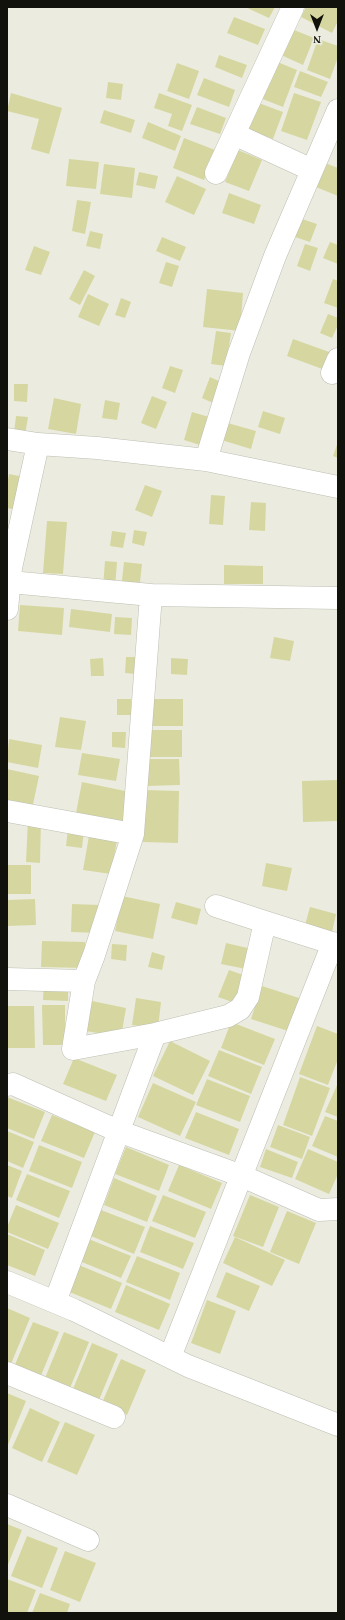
<!DOCTYPE html>
<html>
<head>
<meta charset="utf-8">
<style>
	body { margin:0 }
	#map { position:relative; width:345px; height:1620px; overflow:hidden; background:#ebecdf; font-family:Georgia,serif }
	canvas { display:block }
	.frame { position:absolute; inset:0; border:8px solid #12120d; pointer-events:none }
	.north { position:absolute; left:297px; top:8px; width:40px; height:40px; -webkit-text-stroke:3px #ebecdf; paint-order:stroke; rotate:180deg; font-size:11px; font-weight:700; line-height:16px; text-align:center; color:#12120d }
	.north::after { content:''; display:block; margin:auto; width:14px; height:18px; background:#12120d; clip-path:polygon(50% 0,100% 100%,50% 72%,0 100%) }
</style>
</head>
<body>
<div id="map">
<canvas width="345" height="1620"></canvas>
<div class="frame"></div>
<div class="north">N</div>
</div>
<script>
const c = document.querySelector('canvas').getContext('2d');
c.lineJoin = 'round';
function fill(path, color) { c.fillStyle = color; c.fill(path, 'evenodd'); }
const poly = rows => new Path2D(rows.map(r => 'M' + r).join(''));
function stroke(path, color, width, dash) { c.strokeStyle = color; c.lineWidth = width; c.lineCap = dash ? 'butt' : 'round'; c.setLineDash(dash || []); c.stroke(path); }
const building = poly([
	[245,7,275,7,269,18],
	[306,7,338,7,338,21,332,33,301,17],
	[234,17,265,29,258,45,227,33],
	[289,28,314,38,303,65,279,54],
	[318,39,338,46,338,57,330,79,307,70],
	[219,55,247,65,242,78,215,67],
	[275,61,297,70,283,107,260,98],
	[177,63,199,71,189,99,167,91],
	[300,71,328,82,321,97,294,87],
	[204,78,235,90,229,107,197,95],
	[108,82,123,84,121,100,106,98],
	[11,93,62,108,49,154,31,149,39,119,7,111],
	[159,93,192,105,182,131,168,126,172,114,154,108],
	[294,93,321,102,307,140,281,131],
	[256,102,283,112,273,139,247,129],
	[197,107,226,118,220,134,190,124],
	[104,110,135,120,131,133,100,123],
	[148,122,181,136,175,151,142,138],
	[184,138,215,150,204,180,173,168],
	[238,150,262,160,249,191,225,182],
	[69,159,99,162,96,189,66,186],
	[325,163,338,168,338,196,316,187],
	[104,164,135,168,132,198,100,194],
	[139,172,158,176,155,189,136,185],
	[177,176,206,189,194,215,165,202],
	[229,193,261,205,254,224,222,213],
	[77,200,91,202,85,234,72,231],
	[299,218,317,224,310,242,292,236],
	[90,231,103,234,100,249,86,246],
	[162,237,186,247,180,261,156,251],
	[330,242,338,245,338,264,323,258],
	[305,244,318,248,310,271,297,266],
	[34,246,50,252,41,275,25,270],
	[166,262,179,266,172,287,159,283],
	[84,270,95,276,80,305,69,299],
	[333,279,338,281,338,308,324,303],
	[207,289,243,293,240,331,203,327],
	[88,294,109,304,99,326,78,317],
	[121,298,131,302,125,318,115,315],
	[328,314,338,318,338,325,332,338,320,333],
	[216,331,231,333,226,366,211,364],
	[293,339,332,353,325,370,287,356],
	[170,366,183,370,175,393,162,388],
	[210,377,221,382,213,403,202,398],
	[14,384,28,384,27,402,14,401],
	[152,396,167,402,156,429,141,423],
	[54,398,81,404,76,434,48,429],
	[105,400,120,403,117,420,102,418],
	[263,411,285,418,280,434,258,427],
	[192,412,209,417,200,445,184,440],
	[16,416,28,417,25,435,14,433],
	[224,422,256,431,251,449,218,439],
	[338,442,338,458,333,456],
	[9,474,24,477,17,510,7,508,7,485],
	[145,485,162,491,152,517,135,510],
	[211,495,225,496,223,525,209,524],
	[251,502,266,503,265,531,249,530],
	[47,521,67,522,63,574,43,573],
	[134,530,147,532,144,546,132,543],
	[112,531,126,533,123,548,110,546],
	[105,561,117,562,115,588,103,587],
	[124,562,142,564,139,591,121,589],
	[224,565,263,566,263,584,224,584],
	[20,605,64,608,62,635,18,631],
	[71,609,112,614,110,632,69,627],
	[115,617,132,618,131,635,114,634],
	[274,637,294,641,290,661,270,658],
	[126,657,137,657,136,674,125,673],
	[103,658,104,676,91,676,90,659],
	[171,658,188,659,187,675,171,674],
	[117,699,131,699,131,715,117,715],
	[146,699,183,699,183,726,146,726],
	[60,717,86,721,81,750,55,747],
	[146,730,182,730,182,757,146,757],
	[112,732,126,732,125,748,112,747],
	[9,739,42,745,38,768,7,762],
	[82,753,120,759,116,781,78,775],
	[147,759,179,759,180,785,147,786],
	[7,769,39,776,32,809,7,803],
	[338,780,338,821,303,822,302,781],
	[82,782,130,792,123,828,75,818],
	[144,790,179,791,178,843,143,842],
	[28,819,41,819,40,863,26,862],
	[68,829,84,830,82,848,66,846],
	[89,836,117,840,111,874,83,870],
	[266,863,292,868,287,891,262,886],
	[7,865,31,865,31,894,7,894],
	[122,896,160,904,153,939,115,931],
	[35,899,36,925,7,926,7,900],
	[176,902,201,909,197,925,171,918],
	[72,904,101,905,100,933,71,932],
	[310,907,336,914,332,932,305,925],
	[42,941,85,942,85,968,41,967],
	[226,943,256,950,251,970,221,964],
	[112,944,127,945,126,961,111,959],
	[152,952,165,956,162,970,148,967],
	[229,970,249,977,238,1004,218,997],
	[44,982,68,983,68,1001,43,1000],
	[262,986,302,999,291,1032,251,1019],
	[136,998,161,1002,158,1028,132,1025],
	[92,1001,126,1008,121,1037,86,1031],
	[42,1005,65,1005,65,1045,43,1045],
	[7,1006,34,1006,35,1048,7,1048],
	[231,1022,275,1039,264,1065,221,1048],
	[317,1026,338,1034,338,1059,328,1085,299,1074],
	[170,1041,210,1061,193,1095,153,1076],
	[219,1050,262,1067,251,1094,208,1076],
	[74,1058,117,1075,106,1101,63,1084],
	[300,1077,330,1088,312,1136,283,1125],
	[207,1079,250,1096,240,1122,196,1105],
	[153,1083,196,1102,180,1136,138,1117],
	[338,1083,338,1117,325,1112],
	[7,1097,45,1112,34,1139,7,1128],
	[196,1112,239,1129,229,1155,185,1138],
	[52,1115,95,1132,84,1158,41,1141],
	[325,1116,338,1121,338,1157,312,1146],
	[278,1125,310,1137,302,1159,270,1147],
	[7,1131,34,1142,23,1168,7,1161],
	[39,1145,82,1162,72,1188,29,1171],
	[126,1147,169,1165,159,1191,115,1174],
	[266,1149,298,1162,292,1178,260,1167],
	[308,1149,338,1162,338,1174,329,1194,295,1179],
	[7,1165,22,1171,12,1198,7,1196],
	[179,1165,222,1183,211,1209,168,1191],
	[27,1174,70,1191,59,1218,16,1200],
	[114,1178,157,1196,147,1222,104,1205],
	[163,1195,206,1212,195,1238,152,1221],
	[250,1195,279,1207,263,1247,233,1236],
	[16,1205,59,1223,48,1249,7,1232,7,1227],
	[101,1210,145,1227,134,1254,91,1236],
	[287,1211,316,1223,299,1264,270,1252],
	[150,1226,194,1243,183,1269,140,1252],
	[7,1234,45,1250,35,1276,7,1265],
	[235,1237,285,1260,272,1286,223,1263],
	[86,1238,131,1256,121,1278,77,1260],
	[137,1256,180,1273,170,1300,126,1282],
	[79,1265,122,1283,111,1309,67,1291],
	[226,1272,260,1286,249,1311,216,1297],
	[126,1285,170,1304,159,1330,115,1312],
	[207,1300,236,1311,220,1354,191,1343],
	[7,1308,30,1318,11,1364,7,1362],
	[33,1322,59,1332,40,1378,14,1367],
	[64,1332,89,1342,70,1388,45,1378],
	[92,1343,118,1354,99,1400,73,1389],
	[121,1359,146,1370,127,1415,101,1405],
	[7,1393,26,1401,7,1447],
	[30,1408,60,1422,42,1462,12,1448],
	[65,1422,95,1435,77,1475,47,1462],
	[7,1524,22,1530,7,1567],
	[27,1536,58,1548,42,1588,11,1576],
	[65,1551,96,1563,80,1602,50,1590],
	[7,1579,36,1590,27,1613,7,1613],
	[40,1593,70,1604,67,1613,32,1613]
]);
const minor = poly([
	[234,134,312,170],
	[216,173,293,7],
	[332,373,338,359],
	[7,439,38,444],
	[206,460,239,353,275,256,338,110],
	[151,595,338,598],
	[7,609,11,568,38,444,97,448,206,460,338,487],
	[7,811,133,834],
	[216,906,265,922],
	[7,979,84,981,94,955,133,834,151,595,10,582],
	[84,981,73,1049,155,1034,228,1016,240,1009,248,997,265,922,338,945],
	[7,1085,13,1084,118,1131,242,1176,319,1210,338,1209],
	[7,1282,74,1310,188,1366,338,1425],
	[55,1302,155,1034],
	[170,1357,333,943],
	[7,1373,114,1417],
	[7,1505,88,1540]
]);
fill(building, '#d6d7a0');
stroke(minor, '#bdbeb2', 23);
stroke(minor, '#fff', 22);
</script>
</body>
</html>
